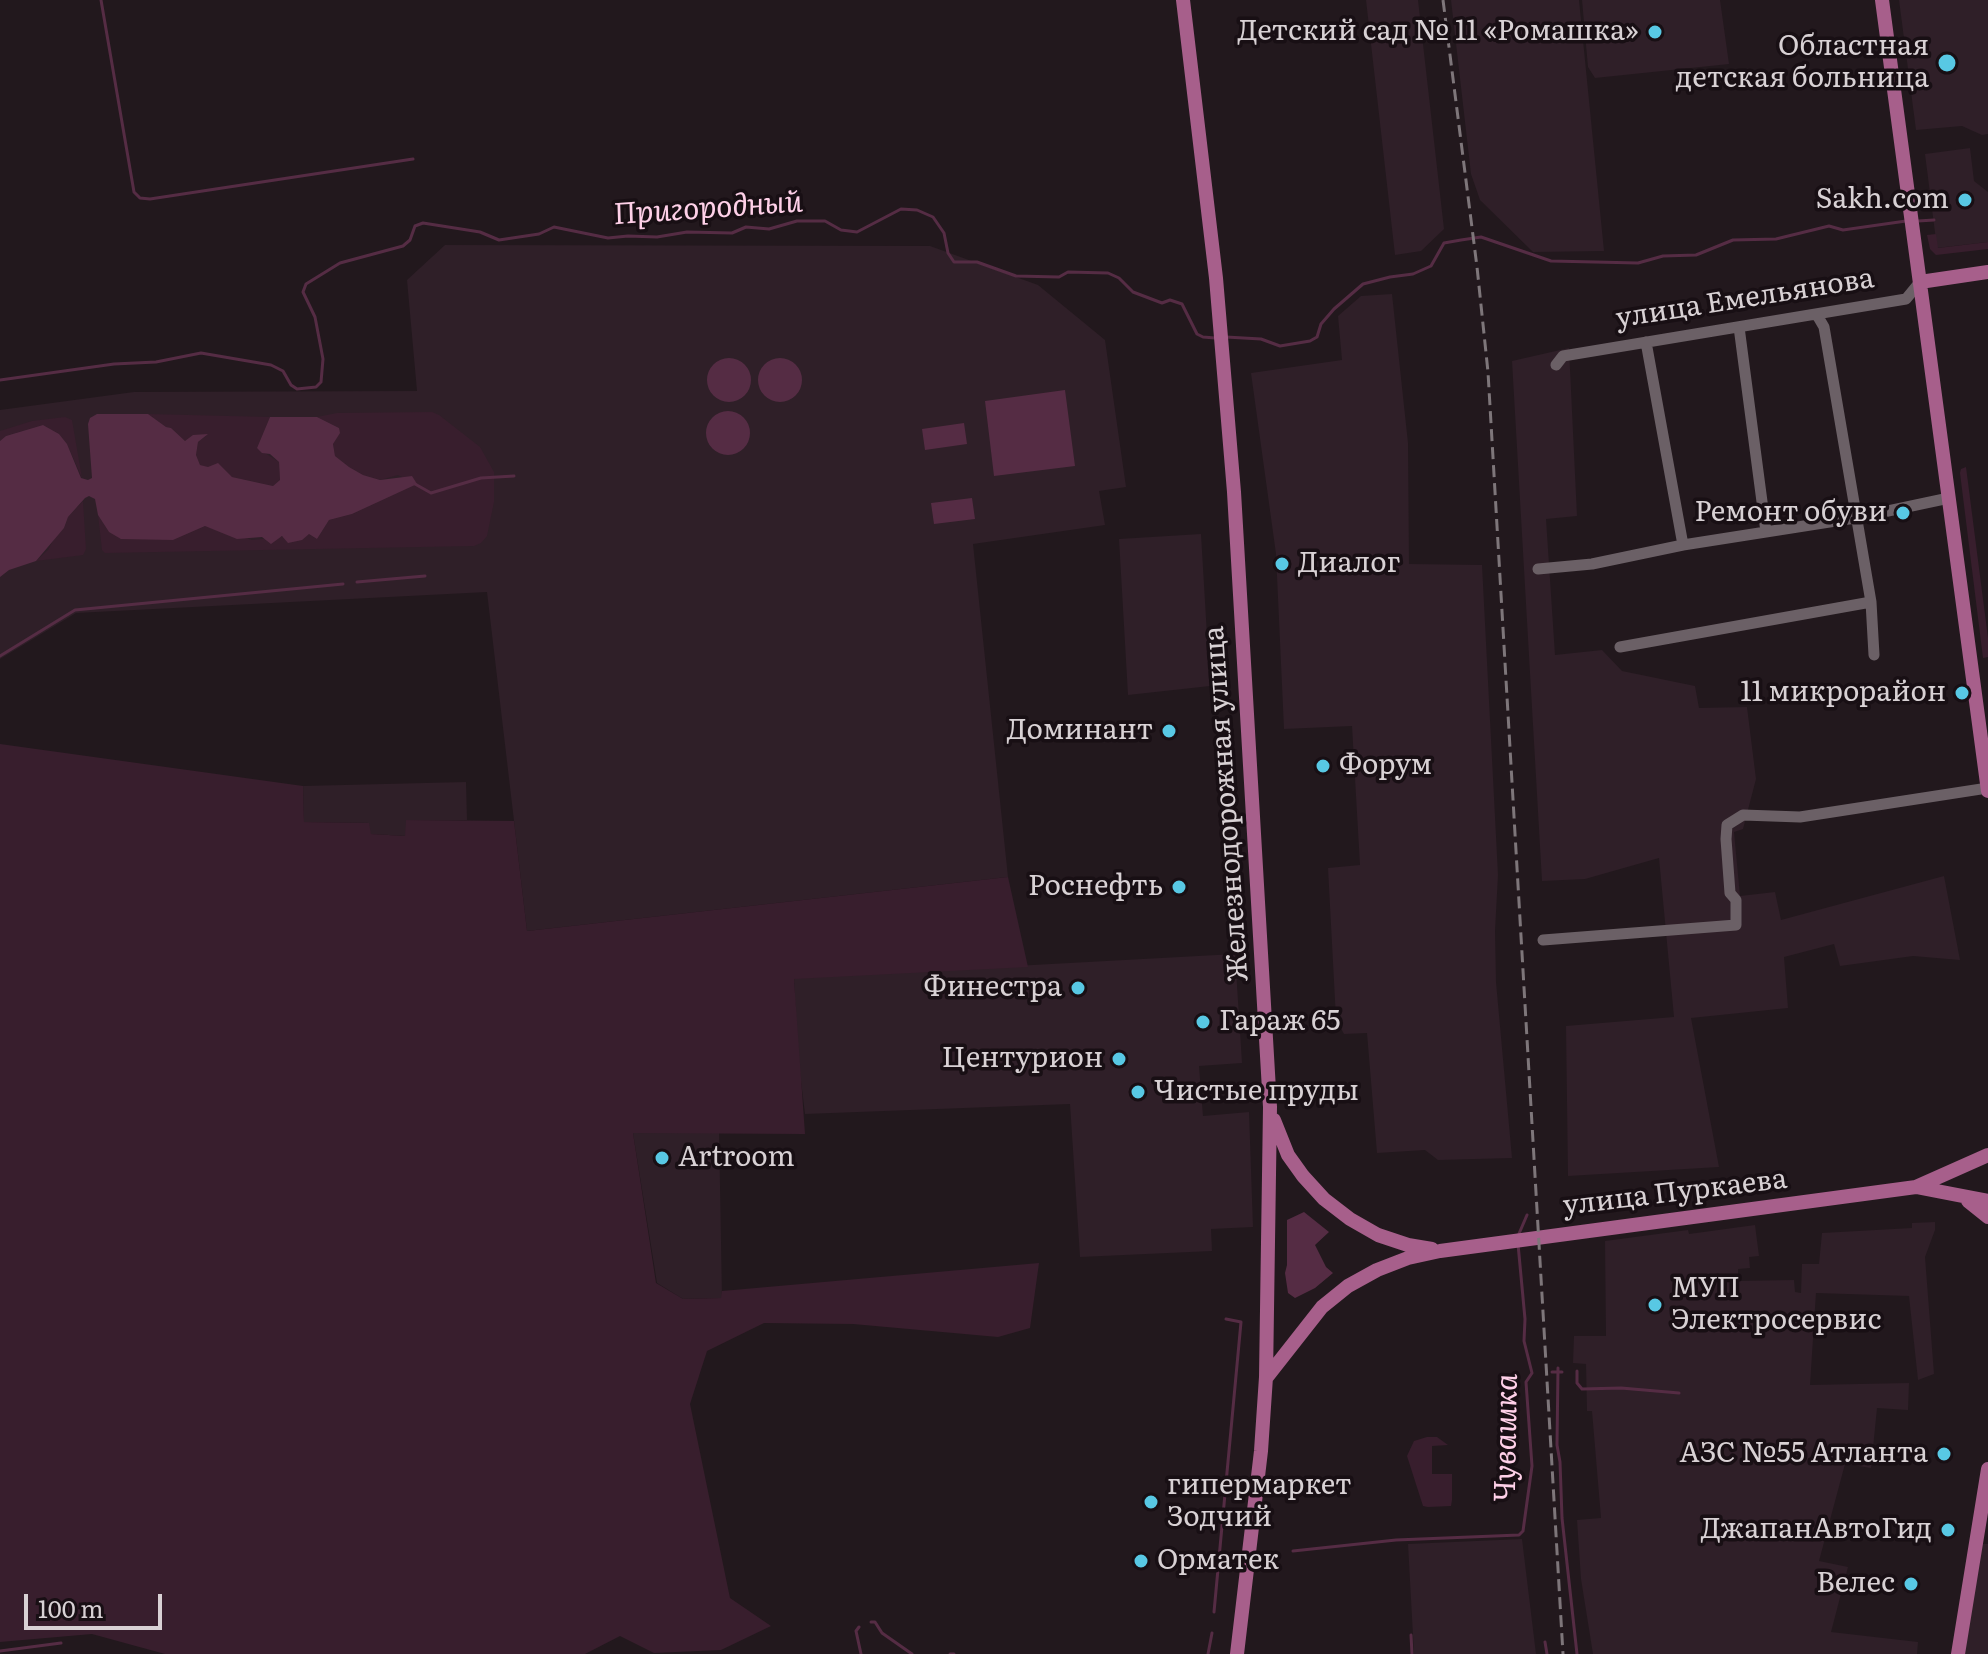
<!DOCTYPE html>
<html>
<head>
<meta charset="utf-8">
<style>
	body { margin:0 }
	#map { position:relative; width:1988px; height:1654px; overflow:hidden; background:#22181d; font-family:Literata,serif }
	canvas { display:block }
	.scale { position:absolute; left:24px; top:1594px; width:138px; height:36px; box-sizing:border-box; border:4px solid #d8d1d4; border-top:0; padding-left:10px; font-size:24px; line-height:28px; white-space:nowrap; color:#d8d1d4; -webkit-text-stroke:6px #180f14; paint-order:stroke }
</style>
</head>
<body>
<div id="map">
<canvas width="1988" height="1654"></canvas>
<div class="scale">100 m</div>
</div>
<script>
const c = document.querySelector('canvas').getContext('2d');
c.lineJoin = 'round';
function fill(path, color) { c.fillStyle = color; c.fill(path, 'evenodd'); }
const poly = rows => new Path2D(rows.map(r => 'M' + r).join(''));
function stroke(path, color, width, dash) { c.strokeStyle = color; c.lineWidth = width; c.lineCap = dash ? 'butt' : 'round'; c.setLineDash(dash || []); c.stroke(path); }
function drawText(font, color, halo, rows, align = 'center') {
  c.font = font + ' Literata,serif'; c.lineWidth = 7; c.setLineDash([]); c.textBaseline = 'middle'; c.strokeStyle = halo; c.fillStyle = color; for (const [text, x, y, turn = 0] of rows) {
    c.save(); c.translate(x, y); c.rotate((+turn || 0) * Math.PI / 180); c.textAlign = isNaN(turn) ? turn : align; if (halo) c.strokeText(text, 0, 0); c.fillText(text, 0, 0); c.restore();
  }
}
const built = poly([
	[1366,0,1418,0,1444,229,1421,251,1395,255],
	[1451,0,1579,0,1604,251,1533,252,1480,200,1471,174],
	[1582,0,1720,0,1729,64,1595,78,1588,67],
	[1899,0,1988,0,1988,134,1982,135,1962,126,1916,130],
	[1970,148,1974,181,1988,192,1988,242,1937,248,1925,154],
	[445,245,930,246,1038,285,1105,340,1126,487,1099,491,1105,525,973,544,1008,877,527,931,487,592,76,613,0,659,0,410,134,392,417,391,407,280],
	[1392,294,1408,443,1409,564,1482,565,1498,875,1495,931,1496,982,1512,1158,1438,1160,1425,1150,1377,1153,1367,1033,1344,1034,1336,1019,1328,868,1360,865,1352,726,1284,729,1276,554,1251,373,1342,360,1338,316,1361,296],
	[1569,348,1577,516,1546,519,1555,655,1602,650,1622,671,1695,686,1699,708,1747,707,1756,779,1743,829,1734,832,1740,896,1775,892,1781,920,1944,876,1960,960,1913,956,1840,966,1834,944,1784,957,1788,1008,1691,1018,1719,1167,1568,1176,1566,1026,1674,1017,1659,858,1585,879,1542,881,1512,361],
	[1201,534,1210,686,1128,695,1119,539],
	[466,782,467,820,406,820,406,836,370,834,368,823,304,822,303,786],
	[1235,954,1242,1063,1199,1066,1203,1116,1249,1112,1253,1227,1211,1229,1212,1251,1080,1257,1070,1104,805,1114,797,1048,794,978],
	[719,1129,722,1298,683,1299,657,1283,633,1133],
	[1935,1222,1935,1230,1925,1257,1934,1374,1918,1380,1909,1296,1816,1293,1810,1385,1909,1383,1908,1410,1877,1408,1871,1468,1845,1464,1819,1561,1848,1567,1831,1632,1918,1642,1917,1654,1593,1654,1581,1579,1577,1520,1601,1518,1592,1411,1587,1411,1586,1364,1573,1363,1574,1336,1606,1336,1605,1241,1688,1230,1689,1234,1755,1225,1759,1256,1749,1257,1750,1268,1738,1269,1738,1281,1794,1280,1795,1292,1801,1293,1802,1264,1819,1264,1822,1233,1912,1228,1912,1223],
	[1522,1539,1536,1654,1414,1654,1408,1544],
	[1973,1543,1988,1544,1988,1654,1956,1654]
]);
const green = poly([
	[1936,234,1938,248,1988,242,1988,249,1936,255,1930,249,1927,235],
	[432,412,439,415,480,447,494,472,494,502,487,536,481,543,474,546,105,553,102,550,98,515,109,532,173,540,205,526,252,540,309,534,317,539,329,520,352,514,416,484,398,475,380,480,363,475,349,467,335,456,333,444,339,433,339,428,317,417,337,413],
	[148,414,270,417,257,448,279,462,280,480,273,486,232,477,200,465,196,455,198,442,206,436,185,441,171,428,166,427],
	[65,417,72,420,82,478,67,444,59,434,43,425,6,436,0,441,0,431,32,421],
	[1966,467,1988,638,1988,657,1983,658,1960,473,1961,469],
	[83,501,86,549,83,555,36,561,48,550,55,537,64,528,68,517],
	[0,744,303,786,304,822,369,823,371,834,405,836,406,820,514,821,527,931,1008,877,1028,967,794,979,805,1134,633,1133,656,1283,683,1299,721,1298,722,1291,1039,1263,1030,1328,998,1337,853,1324,764,1323,707,1351,690,1404,730,1598,771,1626,721,1650,654,1653,620,1636,585,1654,165,1654,92,1634,0,1642],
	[1437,1437,1448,1445,1432,1446,1432,1474,1452,1474,1452,1500,1451,1506,1428,1507,1423,1506,1407,1456,1414,1441,1427,1437]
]);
const water = poly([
	'758 380a22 22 0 1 1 44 0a22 22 0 1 1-44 0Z',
	'707 380a22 22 0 1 1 44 0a22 22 0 1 1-44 0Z',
	[1065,390,1075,466,994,476,985,401],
	'706 433a22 22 0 1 1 44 0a22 22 0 1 1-44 0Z',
	[97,414,148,414,166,427,171,428,185,441,193,435,208,434,198,442,196,455,200,465,208,467,218,463,232,477,273,486,280,480,279,462,270,454,262,453,257,448,270,417,317,417,339,428,340,433,333,444,335,456,349,467,363,475,380,480,412,476,417,484,352,514,329,520,317,539,309,534,302,540,288,543,282,536,271,544,262,537,237,539,205,526,173,540,121,539,109,532,98,515,95,499,89,496,85,498,68,517,64,528,36,561,9,570,0,577,0,441,6,436,43,425,59,434,67,444,81,478,88,480,92,478,88,424,90,418],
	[964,423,967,444,925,450,922,429],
	[972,498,975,519,934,524,931,503],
	[1304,1212,1329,1232,1315,1245,1326,1267,1333,1273,1315,1288,1295,1298,1288,1293,1285,1273,1287,1265,1287,1220]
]);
const stream = poly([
	[101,0,134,192,140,198,150,199,413,159],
	[1918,221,1934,220],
	[1226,337,1261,339,1280,346,1310,341,1317,337,1321,324,1334,309,1363,284,1390,277,1413,274,1431,266,1444,243,1461,240,1481,237,1551,261,1638,263,1663,256,1696,255,1733,240,1776,239,1829,226,1843,230,1906,221],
	[0,380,114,364,156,362,201,353,271,365,283,371,291,385,297,389,316,387,321,382,323,359,315,317,303,292,306,284,340,263,403,246,410,240,415,226,423,223,480,232,499,240,539,234,554,227,608,238,628,236,657,237,687,232,732,233,746,227,769,229,797,221,825,221,841,230,857,232,901,209,917,210,933,217,944,233,948,253,954,262,977,262,1016,276,1059,277,1068,272,1108,273,1119,278,1133,292,1162,303,1170,300,1182,304,1197,334,1203,337,1215,338],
	[415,484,431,493,481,478,514,476],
	[357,582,425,576],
	[0,656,75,610,343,584],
	[1518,1236,1527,1215],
	[1558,1368,1557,1445,1560,1462,1562,1518,1577,1654],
	[1577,1371,1577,1383,1582,1389,1621,1388,1679,1393],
	[1552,1372,1562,1372],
	[1293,1551,1396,1540,1519,1535,1523,1531,1532,1466,1526,1382,1532,1373,1524,1341,1525,1319,1518,1244],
	[1214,1612,1241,1322,1226,1319],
	[871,1622,875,1622,882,1633,912,1654],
	[859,1627,856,1631,861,1654],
	[1411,1635,1412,1654],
	[1545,1642,1547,1654],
	[0,1651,61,1643],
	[950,1654,954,1654],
	[1208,1654,1212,1633]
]);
const minor = poly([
	[1817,315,1824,327,1871,602,1874,655],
	[1739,327,1766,532],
	[1646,342,1683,545],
	[1556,365,1563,356,1906,299,1920,282],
	[1538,569,1592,564,1683,545,1855,518,1949,498],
	[1620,647,1871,602],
	[1543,940,1736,925,1736,900,1730,893,1726,839,1727,825,1743,815,1800,817,1988,788]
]);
const major = poly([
	[1183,0,1216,278,1234,492,1270,1107,1266,1377,1261,1451,1237,1654],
	[1882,0,1988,791],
	[1920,282,1988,272],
	[1274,1120,1288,1155,1303,1176,1324,1199,1350,1219,1378,1235,1408,1245,1432,1249],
	[1916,1187,1988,1201],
	[1968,1201,1988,1217],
	[1267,1377,1322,1307,1348,1286,1377,1270,1408,1258,1440,1251,1916,1187,1988,1155],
	[1958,1654,1988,1469]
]);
const rail = poly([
	[1443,0,1477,267,1488,372,1563,1654]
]);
const markers = [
	[1655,32,8,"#58c8e4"],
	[1947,63,10,"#58c8e4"],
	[1965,200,8,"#58c8e4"],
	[1903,513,8,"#58c8e4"],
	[1282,564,8,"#58c8e4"],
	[1962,693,8,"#58c8e4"],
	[1169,731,8,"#58c8e4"],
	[1323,766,8,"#58c8e4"],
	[1179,887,8,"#58c8e4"],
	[1078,988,8,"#58c8e4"],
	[1203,1022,8,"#58c8e4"],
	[1119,1059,8,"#58c8e4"],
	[1138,1092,8,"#58c8e4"],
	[662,1158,8,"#58c8e4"],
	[1655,1305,8,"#58c8e4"],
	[1944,1454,8,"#58c8e4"],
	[1151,1502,8,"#58c8e4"],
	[1948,1530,8,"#58c8e4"],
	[1141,1561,8,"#58c8e4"],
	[1911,1584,8,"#58c8e4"]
];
const poiNames = [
	["Детский сад № 11 «Ромашка»",1639,32],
	["Областная",1929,47],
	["детская больница",1929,79],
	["Sakh.com",1949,200],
	["Ремонт обуви",1887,513],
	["Диалог",1298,564,"left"],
	["11 микрорайон",1946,693],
	["Доминант",1153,731],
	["Форум",1339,766,"left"],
	["Роснефть",1163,887],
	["Финестра",1062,988],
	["Гараж 65",1219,1022,"left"],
	["Центурион",1103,1059],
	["Чистые пруды",1154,1092,"left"],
	["Artroom",678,1158,"left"],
	["МУП",1671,1289,"left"],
	["Электросервис",1671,1321,"left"],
	["АЗС №55 Атланта",1928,1454],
	["гипермаркет",1167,1486,"left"],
	["Зодчий",1167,1518,"left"],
	["ДжапанАвтоГид",1932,1530],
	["Орматек",1157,1561,"left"],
	["Велес",1895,1584]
];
const streetNames = [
	["улица Емельянова",1745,299,-9],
	["Железнодорожная улица",1227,804,-94],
	["улица Пуркаева",1675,1193,-7]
];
const waterNames = [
	["Пригородный",708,209,-4],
	["Чувашка",1507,1438,-89]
];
fill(built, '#2f1f28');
fill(green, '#381e2d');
fill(water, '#552c44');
stroke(stream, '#552c44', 3);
stroke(minor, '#6b6066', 11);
stroke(major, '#a75f8b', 14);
stroke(rail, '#7e767a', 3, [12, 6]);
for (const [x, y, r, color] of markers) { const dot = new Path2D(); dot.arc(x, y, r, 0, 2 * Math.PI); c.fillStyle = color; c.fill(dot); stroke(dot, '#180f14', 3); }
drawText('28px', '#d8d1d4', '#180f14', poiNames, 'right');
drawText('28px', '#d8d1d4', '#180f14', streetNames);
drawText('italic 30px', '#fed0e8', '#180f14', waterNames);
</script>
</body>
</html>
